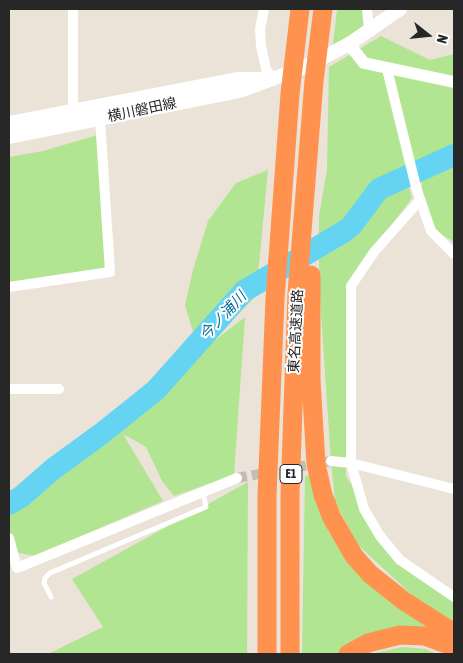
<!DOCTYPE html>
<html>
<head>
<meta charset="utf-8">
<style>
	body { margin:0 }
	#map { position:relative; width:463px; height:663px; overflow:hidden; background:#ebe2d8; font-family:"Asap Condensed",sans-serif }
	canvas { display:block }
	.frame { position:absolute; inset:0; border:10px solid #272727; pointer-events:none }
	.north { position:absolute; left:403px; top:10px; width:50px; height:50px; -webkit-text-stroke:4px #fff; paint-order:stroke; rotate:106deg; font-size:14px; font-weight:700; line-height:20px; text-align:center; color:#272727 }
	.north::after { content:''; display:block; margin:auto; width:18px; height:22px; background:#272727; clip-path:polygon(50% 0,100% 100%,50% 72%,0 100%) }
</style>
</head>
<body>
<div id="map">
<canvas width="463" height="663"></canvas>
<div class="frame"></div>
<div class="north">N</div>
</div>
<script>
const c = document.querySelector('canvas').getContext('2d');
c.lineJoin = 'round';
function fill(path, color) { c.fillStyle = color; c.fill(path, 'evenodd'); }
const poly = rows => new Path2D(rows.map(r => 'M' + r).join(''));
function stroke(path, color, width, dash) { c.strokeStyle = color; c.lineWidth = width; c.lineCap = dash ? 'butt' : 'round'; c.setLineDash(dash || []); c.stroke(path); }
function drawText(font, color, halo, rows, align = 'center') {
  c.font = font + ' "Asap Condensed","Noto Sans JP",sans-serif'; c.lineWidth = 4; c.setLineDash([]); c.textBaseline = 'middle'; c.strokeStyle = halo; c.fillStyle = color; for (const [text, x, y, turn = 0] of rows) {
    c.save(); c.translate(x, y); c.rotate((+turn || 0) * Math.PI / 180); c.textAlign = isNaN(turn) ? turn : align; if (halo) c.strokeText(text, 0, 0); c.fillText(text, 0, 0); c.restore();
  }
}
const green = poly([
	[337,9,365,9,369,30,332,53],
	[381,36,430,60,454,54,454,242,434,230,422,190,422,169,406,177,412,198,347,284,346,476,400,560,454,597,454,623,412,595,357,544,335,501,331,461,319,284,319,216,327,169,329,67],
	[101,134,110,272,9,287,9,157,43,151],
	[268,170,256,296,205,348,245,317,234,475,174,496,162,481,146,447,123,434,163,501,34,556,9,551,9,491,33,477,120,410,242,288,193,332,185,305,193,270,208,221,236,183],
	[309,475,329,533,375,587,430,629,340,654,302,654,305,476],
	[248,482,247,654,48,654,103,627,72,579],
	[402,647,426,649,436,654,371,654]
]);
const river = poly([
	[9,504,21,497,53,469,101,434,156,390,244,291,345,231,352,225,379,189,454,155]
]);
const minorTunnel = poly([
	[237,478,331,461],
	[9,572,10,572]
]);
const service = poly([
	[51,597,44,583,45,578,50,573,206,507,203,492]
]);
const minor = poly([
	[264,9,260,29,261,46,266,69,273,79],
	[367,9,369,30],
	[387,69,416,187,431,231,454,254],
	[73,111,73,9],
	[420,200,374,252,351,286,351,463,364,509,380,536,400,560,454,597],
	[9,287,110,272,100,119],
	[9,389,59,389],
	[331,461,351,463,454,489],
	[9,538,17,568,237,478]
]);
const tertiary = poly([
	[349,44,364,63,454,82]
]);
const secondary = poly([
	[9,123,237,79,263,79],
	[9,137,240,91,305,67,349,44,400,9]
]);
const motorway = poly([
	[311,275,311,380,316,464,323,495,332,518,354,556,370,574,404,601,454,633],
	[267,654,267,495,275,299,290,94,300,9],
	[290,654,290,495,297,294,314,81,323,9],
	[348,654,368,643,400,635,425,636,449,645,454,649]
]);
const shields = [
	[291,474,22]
];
const shieldNames = [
	["E1",291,474]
];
const streetNames = [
	["横川磐田線",142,110,-12],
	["東名高速道路",296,331,-87]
];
const waterNames = [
	["今ノ浦川",223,316,-47]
];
fill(green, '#b2e591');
stroke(river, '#65d4f3', 22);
stroke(minorTunnel, '#c4bdb5', 10, [10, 5]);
stroke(service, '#fff', 5);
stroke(minor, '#fff', 10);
stroke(tertiary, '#fff', 12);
stroke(secondary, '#fff', 14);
stroke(motorway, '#ff924f', 19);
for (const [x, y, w] of shields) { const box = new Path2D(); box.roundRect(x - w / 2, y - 9.5, w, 19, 4); c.fillStyle = '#fff'; c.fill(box); stroke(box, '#272727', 1); }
drawText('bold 12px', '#272727', null, shieldNames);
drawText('14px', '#272727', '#fff', streetNames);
drawText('italic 15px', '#08709b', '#fff', waterNames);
</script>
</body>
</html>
